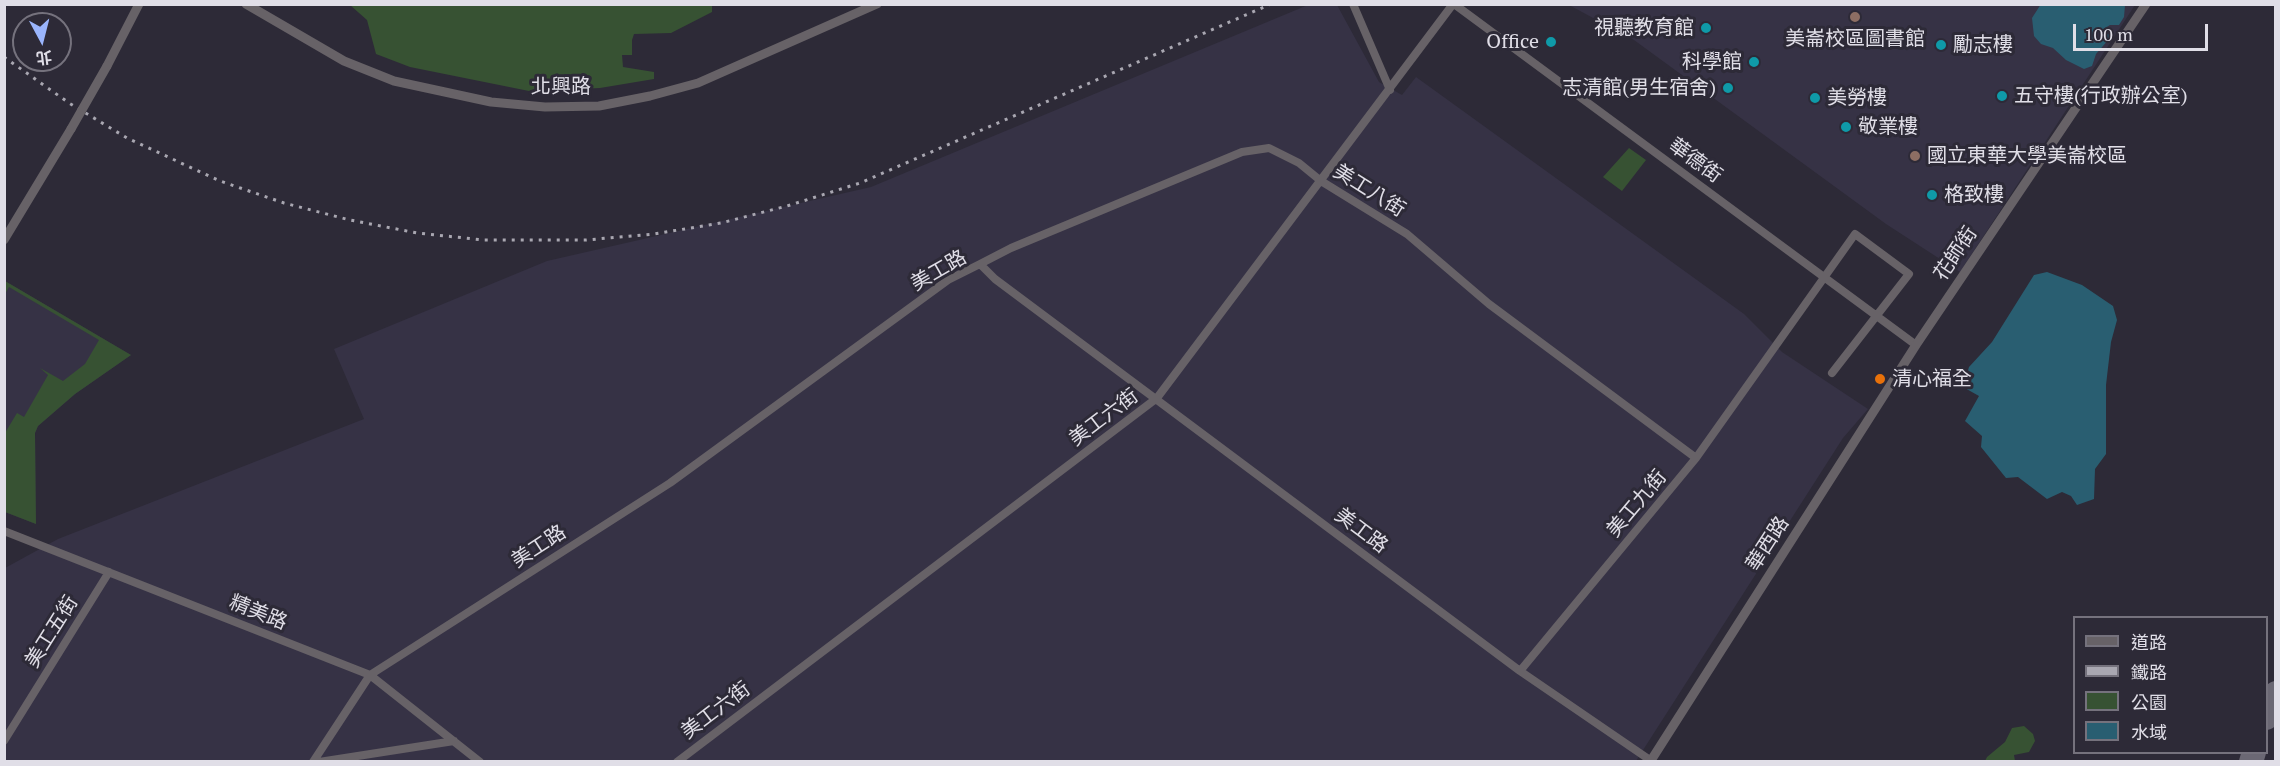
<!DOCTYPE html>
<html>
<head>
<meta charset="utf-8">
<style>
	body { margin:0 }
	#map { position:relative; width:2280px; height:766px; overflow:hidden; background:#2d2a37; font-family:"PT Serif","Noto Sans TC",serif }
	canvas { display:block }
	.frame { position:absolute; inset:0; border:6px solid #e0dee7; pointer-events:none }
	.legend { position:absolute; left:2073px; top:616px; width:195px; height:138px; box-sizing:border-box; background:#2d2a37; border:2px solid #75727d; margin:0; padding:8px 10px; list-style:none; font-size:18px; color:#e0dee7 }
	.legend li { display:flex; align-items:center; gap:12px; height:30px }
	.legend b { width:30px; border:2px solid #75727d }
	.north { position:absolute; left:12px; top:12px; width:60px; height:60px; box-sizing:border-box; background:#2d2a37; border:2px solid #75727d; border-radius:50%; rotate:173deg; font-size:16px; font-weight:700; line-height:24px; text-align:center; color:#e0dee7 }
	.north::after { content:''; display:block; margin:auto; width:21px; height:27px; background:#9ab5fd; clip-path:polygon(50% 0,100% 100%,50% 72%,0 100%) }
	.scale { position:absolute; left:2073px; top:24px; width:135px; height:27px; box-sizing:border-box; border:3px solid #e0dee7; border-top:0; padding-left:8px; font-size:18px; line-height:21px; white-space:nowrap; color:#e0dee7; -webkit-text-stroke:4px #2d2a37; paint-order:stroke }
</style>
</head>
<body>
<div id="map">
<canvas width="2280" height="766"></canvas>
<div class="frame"></div>
<ul class="legend">
<li><b style="height:8px;background:#676267"></b>道路</li>
<li><b style="height:8px;background:#a9a7b1"></b>鐵路</li>
<li><b style="height:16px;background:#375233"></b>公園</li>
<li><b style="height:16px;background:#295e71"></b>水域</li>
</ul>
<div class="north">北</div>
<div class="scale">100 m</div>
</div>
<script>
const c = document.querySelector('canvas').getContext('2d');
c.lineJoin = 'round';
function fill(path, color) { c.fillStyle = color; c.fill(path, 'evenodd'); }
const poly = rows => new Path2D(rows.map(r => 'M' + r).join(''));
function stroke(path, color, width, dash) { c.strokeStyle = color; c.lineWidth = width; c.lineCap = dash ? 'butt' : 'round'; c.setLineDash(dash || []); c.stroke(path); }
function drawText(font, color, halo, rows, align = 'center') {
  c.font = font + ' "PT Serif","Noto Sans TC",serif'; c.lineWidth = 6; c.setLineDash([]); c.textBaseline = 'middle'; c.strokeStyle = halo; c.fillStyle = color; for (const [text, x, y, turn = 0] of rows) {
    c.save(); c.translate(x, y); c.rotate((+turn || 0) * Math.PI / 180); c.textAlign = isNaN(turn) ? turn : align; if (halo) c.strokeText(text, 0, 0); c.fillText(text, 0, 0); c.restore();
  }
}
const built = poly([
	[1308,5,1337,5,1379,82,1402,95,1416,77,1744,314,1782,352,1868,409,1843,438,1636,761,5,762,5,568,58,539,364,419,334,349,547,261,871,187],
	[1569,5,2135,5,1960,272,1886,224,1634,40],
	[5,281,131,355,75,394,38,426,35,433,36,524,5,512]
]);
const green = poly([
	[712,4,712,12,671,33,634,34,632,40,632,55,622,55,623,67,654,72,654,79,600,88,529,91,410,67,376,54,367,20,350,5],
	[1629,148,1646,160,1622,191,1603,177],
	[5,281,131,355,75,394,38,426,35,433,36,524,5,512,5,433,17,413,24,417,48,375,40,368,63,381,85,364,99,340,9,287,5,294],
	[2024,726,2033,734,2035,741,2029,752,2014,755,2015,761,1985,761,1987,757,2005,742,2012,728]
]);
const water = poly([
	[2041,4,2125,5,2124,17,2119,25,2110,25,2098,32,2094,42,2097,43,2107,34,2111,35,2109,39,2096,54,2092,66,2084,69,2066,60,2053,48,2041,44,2034,36,2032,18],
	[2047,272,2082,285,2113,306,2117,320,2111,342,2106,385,2106,454,2095,469,2094,499,2077,505,2071,496,2062,492,2047,499,2018,477,2006,478,1981,447,1982,436,1965,421,1979,396,1963,387,1969,367,1992,342,2034,275]
]);
const taxiway = poly([
	[2266,718,2276,693],
	[2251,762,2254,752]
]);
const minor = poly([
	[1353,4,1390,90],
	[1454,4,1916,345],
	[980,264,1011,248,1242,152,1269,148,1299,163,1321,181,1407,234,1489,304,1696,458],
	[4,531,370,675,480,762],
	[1520,671,1696,458,1855,234,1909,274,1832,373],
	[4,741,109,572],
	[313,762,370,675,670,483,948,280,980,264,995,279,1520,671,1650,760],
	[319,762,454,741],
	[677,762,1157,398,1453,4]
]);
const tertiary = poly([
	[246,4,344,61,394,81,491,102,545,107,599,106,650,96,698,83,877,4],
	[107,66,139,4],
	[4,240,71,129],
	[1650,762,1916,345,2146,4]
]);
const rail = poly([
	[4,57,69,103,127,138,220,181,284,203,350,220,417,233,484,240,586,240,654,234,721,223,787,206,860,183,1271,4]
]);
const tertiaryBridge = poly([
	[71,129,107,66]
]);
const markers = [
	[1855,17,6,"#8d6e63"],
	[1706,28,6,"#0f9aa8"],
	[1551,42,6,"#0f9aa8"],
	[1941,45,6,"#0f9aa8"],
	[1754,62,6,"#0f9aa8"],
	[1728,88,6,"#0f9aa8"],
	[2002,96,6,"#0f9aa8"],
	[1815,98,6,"#0f9aa8"],
	[1846,127,6,"#0f9aa8"],
	[1915,156,6,"#8d6e63"],
	[1932,195,6,"#0f9aa8"],
	[1880,379,6,"#e8710a"]
];
const poiNames = [
	["視聽教育館",1694,28,"right"],
	["美崙校區圖書館",1855,39,"center"],
	["Office",1539,42,"right"],
	["勵志樓",1953,45],
	["科學館",1742,62,"right"],
	["志清館(男生宿舍)",1716,88,"right"],
	["五守樓(行政辦公室)",2014,96],
	["美勞樓",1827,98],
	["敬業樓",1858,127],
	["國立東華大學美崙校區",1927,156],
	["格致樓",1944,195],
	["清心福全",1892,379]
];
const streetNames = [
	["北興路",561,87],
	["華德街",1695,161,36],
	["美工八街",1369,191,32],
	["花師街",1956,254,-56],
	["美工路",939,271,-30],
	["美工六街",1104,418,-37],
	["美工九街",1637,504,-50],
	["美工路",1361,531,37],
	["華西路",1768,544,-57],
	["美工路",539,547,-33],
	["精美路",258,613,22],
	["美工五街",52,632,-58],
	["美工六街",716,711,-37]
];
fill(built, '#363245');
fill(green, '#375233');
fill(water, '#295e71');
stroke(taxiway, '#6b6874', 24);
stroke(minor, '#676267', 8);
stroke(tertiary, '#676267', 9);
stroke(rail, '#a9a7b1', 3, [3, 6]);
stroke(tertiaryBridge, '#676267', 9);
for (const [x, y, r, color] of markers) { const dot = new Path2D(); dot.arc(x, y, r, 0, 2 * Math.PI); c.fillStyle = color; c.fill(dot); stroke(dot, '#2d2a37', 2); }
drawText('20px', '#e0dee7', '#2d2a37', poiNames, 'left');
drawText('20px', '#e0dee7', '#2d2a37', streetNames);
</script>
</body>
</html>
